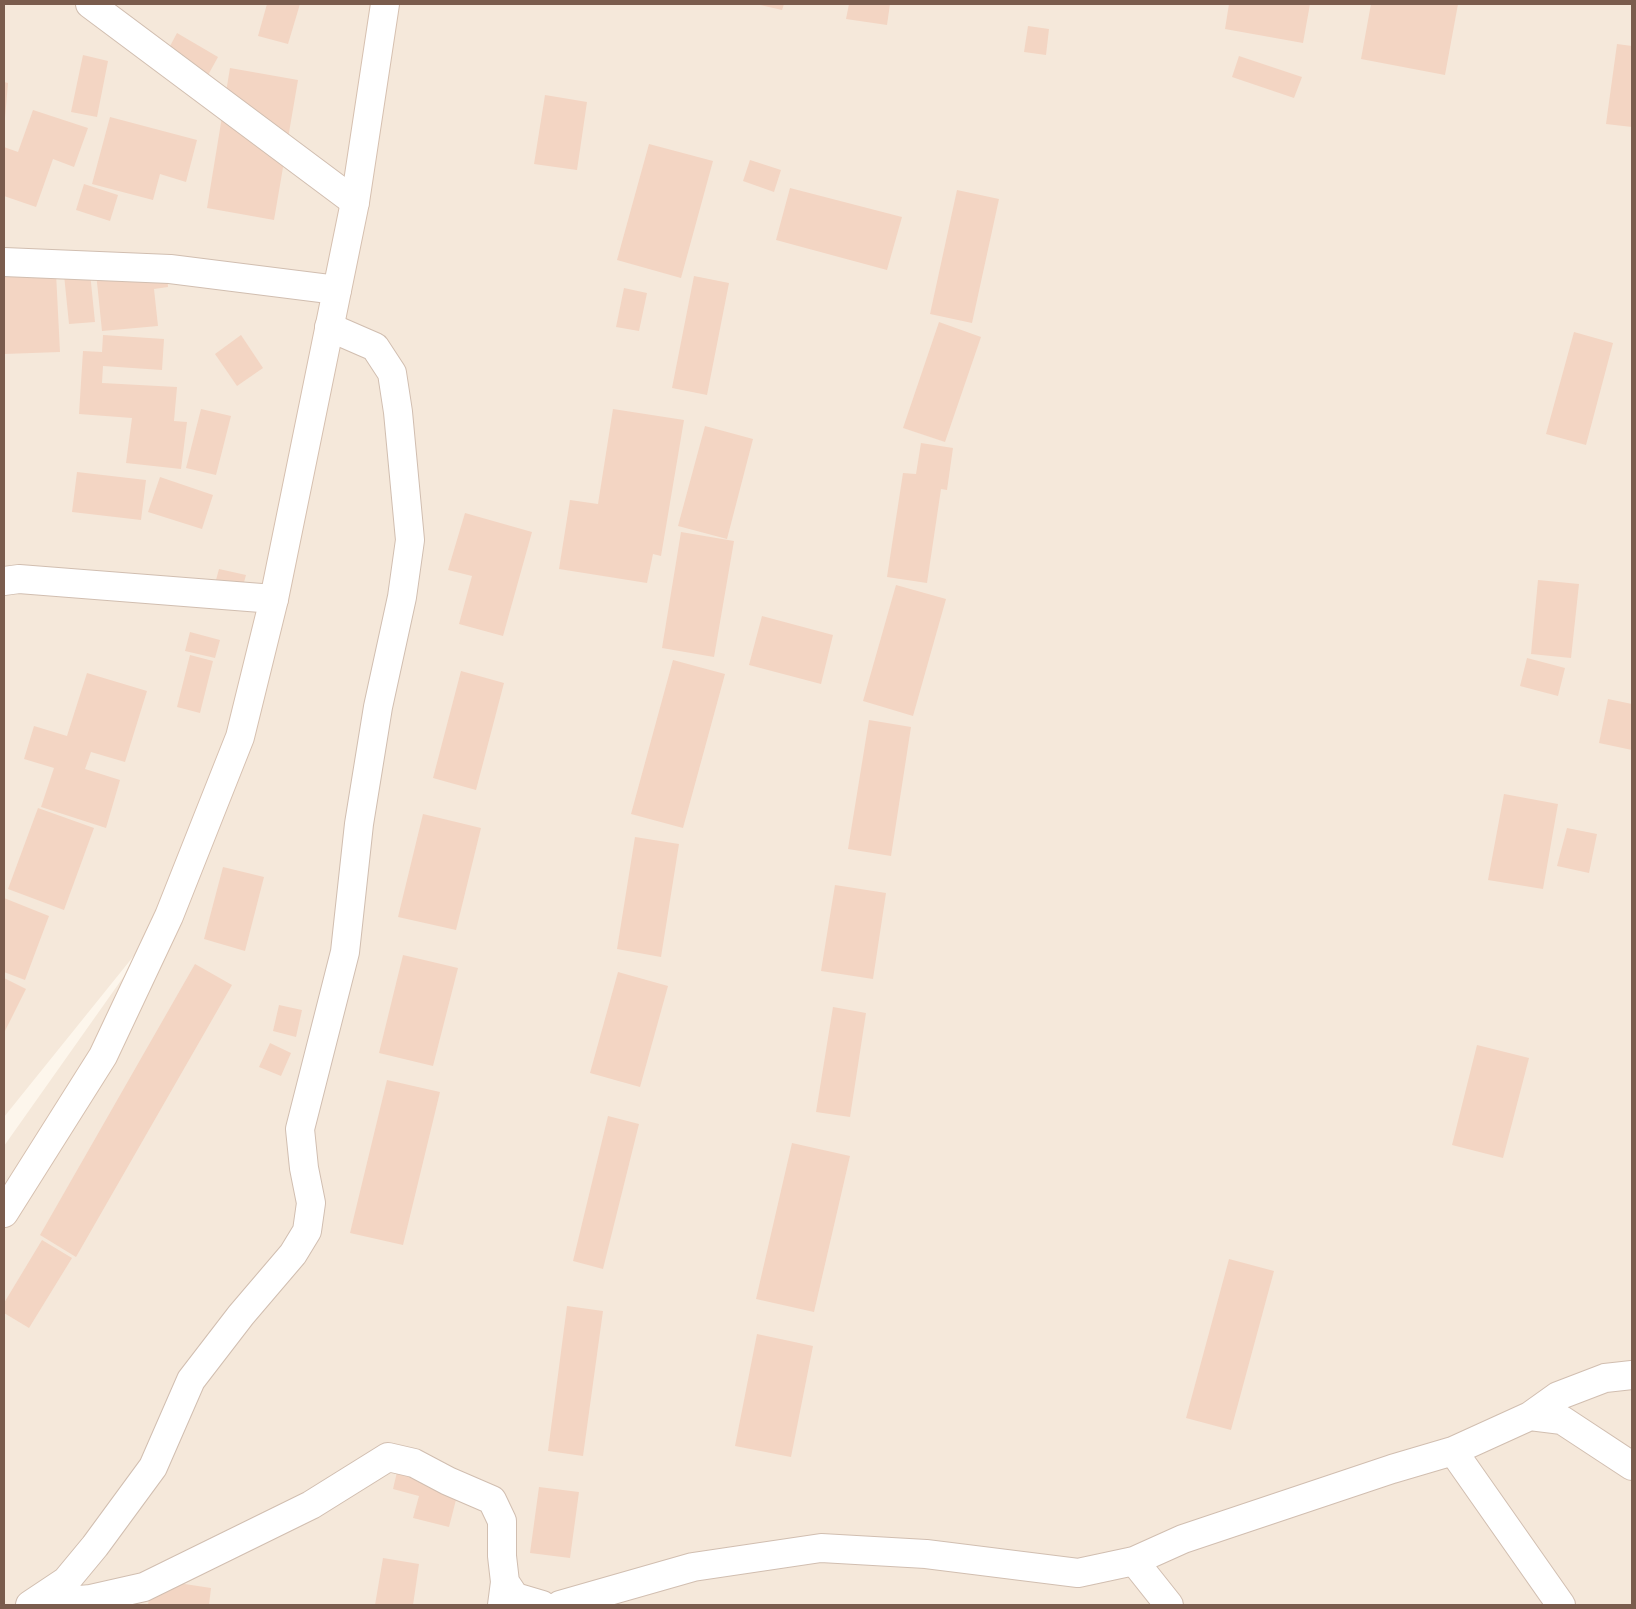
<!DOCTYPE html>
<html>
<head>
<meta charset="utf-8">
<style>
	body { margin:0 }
	#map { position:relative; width:1636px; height:1609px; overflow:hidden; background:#fdf6ec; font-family:Poppins,sans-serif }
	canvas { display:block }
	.frame { position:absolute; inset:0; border:5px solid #7a5c4d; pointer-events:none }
</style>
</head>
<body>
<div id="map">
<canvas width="1636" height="1609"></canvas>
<div class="frame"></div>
</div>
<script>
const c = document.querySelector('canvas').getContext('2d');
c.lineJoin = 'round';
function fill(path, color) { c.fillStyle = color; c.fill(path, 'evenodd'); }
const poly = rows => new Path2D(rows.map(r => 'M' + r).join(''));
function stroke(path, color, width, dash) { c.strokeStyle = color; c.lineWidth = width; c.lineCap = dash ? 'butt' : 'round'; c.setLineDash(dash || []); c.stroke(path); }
const residential = poly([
	[4,4,1632,4,1632,1605,4,1605,4,1146,151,938,149,937,4,1117]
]);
const building = poly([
	[267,4,300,4,288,44,258,36],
	[756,4,784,4,782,10],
	[849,4,890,4,887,25,846,19],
	[1229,4,1310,4,1303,43,1225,29],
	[1371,4,1458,4,1445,75,1361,59],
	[1028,26,1049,29,1046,55,1024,52],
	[177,33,218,57,202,86,161,63],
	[1617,44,1632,46,1632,127,1606,124],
	[83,55,108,61,97,117,71,112],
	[1239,56,1302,77,1294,98,1232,77],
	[230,68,298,80,274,220,207,208],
	[4,82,8,83,5,118,4,118],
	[545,95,587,102,577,170,534,164],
	[33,110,88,128,74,167,53,159,36,207,4,196,4,147,18,152],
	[110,117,197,140,186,182,160,174,153,200,92,184],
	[649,144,713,161,681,278,617,260],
	[750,160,781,170,774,192,743,181],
	[84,184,118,195,110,221,76,210],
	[790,188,902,217,887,270,776,240],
	[957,190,999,199,972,323,930,314],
	[166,256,168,287,154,289,158,326,102,331,95,263],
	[89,263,95,322,69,324,63,265],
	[56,273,60,352,4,354,4,276],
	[694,276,729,283,707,395,672,388],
	[624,288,647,293,639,331,616,327],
	[939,322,981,337,945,442,903,428],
	[1574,332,1613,343,1586,445,1546,434],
	[103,335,164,339,162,370,103,366,102,383,177,387,174,421,187,422,181,469,126,463,132,418,79,414,83,351,102,352],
	[241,335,263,368,237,386,215,354],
	[201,409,231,416,216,475,186,468],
	[613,409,684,420,661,556,653,554,647,583,559,569,570,500,598,504],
	[705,426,753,439,727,539,678,526],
	[921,443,953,448,947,490,941,489,927,583,887,577,903,473,916,474],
	[77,472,146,480,141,520,72,512],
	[160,477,213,495,202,529,148,512],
	[465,513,532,532,503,636,459,624,472,576,448,570],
	[681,532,734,541,714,657,662,648],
	[219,569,246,575,240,597,213,591],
	[1538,580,1579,584,1571,658,1531,654],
	[896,585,946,599,913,716,863,701],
	[762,616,833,635,821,684,749,665],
	[190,632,220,640,215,658,185,651],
	[190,655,213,661,200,713,177,707],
	[1527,658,1565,668,1558,696,1520,686],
	[673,660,725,674,683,828,631,814],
	[461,671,504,683,476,790,433,778],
	[87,673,147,691,125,762,91,752,85,769,120,780,106,828,41,807,54,768,24,759,34,726,67,736],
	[1608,699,1632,704,1632,750,1599,743],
	[869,720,911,727,891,856,848,849],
	[1504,794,1558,804,1543,889,1488,880],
	[38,808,94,828,64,910,8,889],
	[423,814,481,828,456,930,398,917],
	[1567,828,1597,834,1589,873,1557,866],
	[635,837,679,844,661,957,617,949],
	[223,867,264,877,245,951,204,939],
	[835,885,886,893,873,979,821,971],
	[4,898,49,916,25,980,4,972],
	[403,955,458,968,433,1066,379,1053],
	[195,964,232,985,76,1257,40,1235],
	[618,972,668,986,640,1087,590,1073],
	[4,978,26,989,4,1033],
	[279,1005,302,1010,296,1037,273,1031],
	[833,1007,866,1013,850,1117,816,1112],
	[270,1043,291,1053,281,1076,259,1067],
	[1477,1045,1529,1058,1503,1158,1452,1145],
	[387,1080,440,1092,403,1245,350,1233],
	[608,1116,639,1124,603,1269,573,1261],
	[792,1143,850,1156,814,1312,756,1299],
	[42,1240,72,1258,29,1328,4,1313,4,1303],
	[1229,1259,1274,1271,1231,1430,1186,1418],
	[567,1306,603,1311,583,1456,548,1451],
	[757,1334,813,1346,791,1457,735,1446],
	[401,1455,422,1460,416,1481,458,1492,449,1527,413,1518,419,1496,393,1489],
	[539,1487,579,1492,570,1558,530,1553],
	[383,1558,419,1564,413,1605,375,1605],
	[152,1579,211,1588,209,1605,148,1605]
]);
const street = poly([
	[90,4,355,202],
	[4,262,170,269,337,290],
	[4,581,19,579,274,599],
	[1530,1416,1562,1420,1632,1466],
	[1453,1451,1561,1605],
	[1134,1561,1169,1605],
	[505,1582,515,1597,542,1605],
	[35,1604,91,1599,144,1587,311,1505,388,1457,414,1463,448,1481,492,1500,502,1521,502,1556,505,1582,502,1605],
	[30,1605,66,1581,95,1546,153,1467,191,1380,241,1315,293,1254,307,1231,311,1203,304,1168,300,1129,345,952,359,824,378,707,402,597,410,540,398,412,392,373,375,347,329,327],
	[560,1605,693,1567,821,1548,926,1554,1078,1573,1134,1561,1183,1539,1392,1469,1453,1451,1530,1416,1558,1396,1605,1378,1632,1375]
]);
const secondary = poly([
	[4,1213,103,1056,169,916,240,737,274,599,355,202,385,4]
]);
fill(residential, '#f5e8da');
fill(building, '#f3d5c3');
stroke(street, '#d1beb0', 30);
stroke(secondary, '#d6c0b0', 30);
stroke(street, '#fff', 28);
stroke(secondary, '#fff', 28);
</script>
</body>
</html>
